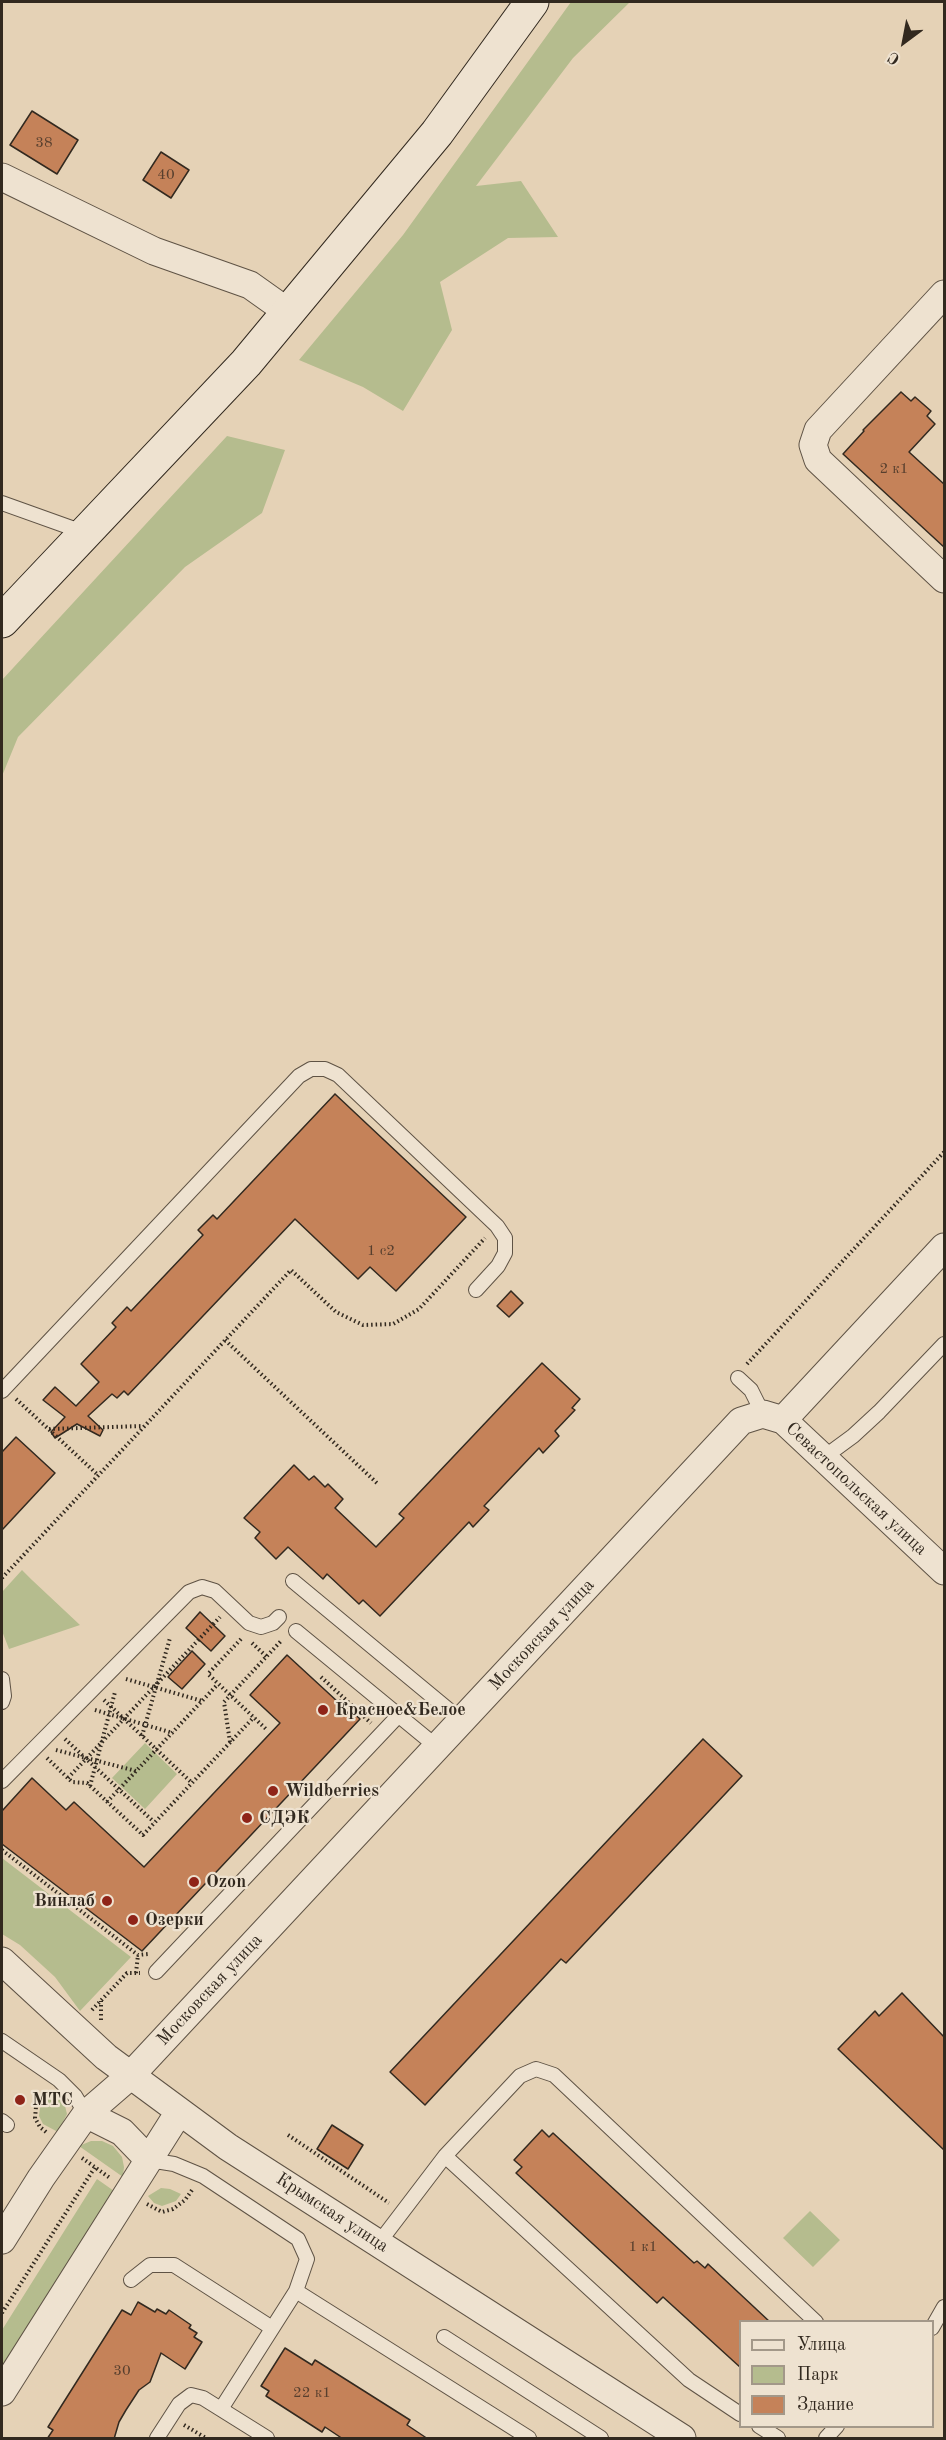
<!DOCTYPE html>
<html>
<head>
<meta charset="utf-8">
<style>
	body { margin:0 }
	#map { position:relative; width:946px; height:2440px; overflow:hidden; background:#e5d2b6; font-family:"Old Standard TT",serif }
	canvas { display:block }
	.frame { position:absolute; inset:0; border:3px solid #32291f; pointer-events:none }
	.legend { position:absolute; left:739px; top:2320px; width:195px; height:108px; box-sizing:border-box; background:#eee2d0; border:2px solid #a39889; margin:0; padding:8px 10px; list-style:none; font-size:18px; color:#32291f }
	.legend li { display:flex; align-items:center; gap:12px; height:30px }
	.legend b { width:30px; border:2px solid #a39889 }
	.north { position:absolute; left:874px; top:12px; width:60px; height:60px; -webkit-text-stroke:4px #eee2d0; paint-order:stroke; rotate:212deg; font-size:16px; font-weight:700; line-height:24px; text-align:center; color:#32291f }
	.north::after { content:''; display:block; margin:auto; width:21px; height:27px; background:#32291f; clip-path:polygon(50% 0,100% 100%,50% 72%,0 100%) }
</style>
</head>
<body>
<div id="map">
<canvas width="946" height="2440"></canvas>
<div class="frame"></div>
<ul class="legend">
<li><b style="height:8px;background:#eee2d0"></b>Улица</li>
<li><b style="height:16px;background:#b5bc8e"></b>Парк</li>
<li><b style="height:16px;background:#c58259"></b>Здание</li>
</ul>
<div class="north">С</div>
</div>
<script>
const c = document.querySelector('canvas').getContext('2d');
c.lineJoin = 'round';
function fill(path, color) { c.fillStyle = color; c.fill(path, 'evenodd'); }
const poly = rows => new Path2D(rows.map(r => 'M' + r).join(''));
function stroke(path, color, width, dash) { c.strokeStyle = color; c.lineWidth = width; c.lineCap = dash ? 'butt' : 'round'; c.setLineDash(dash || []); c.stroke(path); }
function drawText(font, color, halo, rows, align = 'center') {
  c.font = font + ' "Old Standard TT",serif'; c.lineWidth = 4.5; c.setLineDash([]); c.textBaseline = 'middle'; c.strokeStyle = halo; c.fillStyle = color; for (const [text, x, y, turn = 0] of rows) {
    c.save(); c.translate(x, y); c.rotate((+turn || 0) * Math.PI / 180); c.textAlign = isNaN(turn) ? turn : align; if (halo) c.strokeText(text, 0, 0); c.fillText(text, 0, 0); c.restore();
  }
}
const green = poly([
	[571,2,630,2,573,58,476,186,521,181,558,237,508,238,440,282,452,330,403,411,363,387,299,360,403,235],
	[227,436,285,450,262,513,185,567,18,737,2,776,2,680],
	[22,1570,32,1580,80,1625,9,1649,2,1631,2,1592],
	[145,1743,177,1774,145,1809,112,1778],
	[2,1858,131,1957,80,2011,55,1977,20,1945,2,1934],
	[57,2091,64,2102,67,2114,58,2132,43,2124,39,2116,40,2108,44,2100],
	[91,2141,102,2141,113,2146,122,2157,124,2167,123,2177,79,2146],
	[97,2179,114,2191,2,2367,2,2330],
	[161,2188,170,2189,181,2194,176,2201,162,2206,154,2203,148,2196],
	[810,2211,840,2240,813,2267,783,2238]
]);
const building = poly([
	[32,111,78,140,57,174,10,145,32,111],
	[161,152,189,170,171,198,143,180,161,152],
	[901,392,911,401,915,397,931,411,927,416,935,424,909,452,945,485,945,548,843,454,864,431,863,430,901,392],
	[335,1094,466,1217,396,1291,370,1267,358,1279,295,1219,128,1395,124,1391,117,1398,112,1394,88,1416,103,1430,100,1436,77,1424,55,1438,51,1432,65,1417,43,1400,55,1387,76,1406,99,1382,81,1364,116,1327,112,1323,127,1307,131,1311,203,1235,198,1230,213,1215,217,1219,335,1094],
	[511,1291,523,1303,509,1317,497,1306,511,1291],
	[542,1363,580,1399,572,1408,575,1410,555,1431,559,1436,543,1453,539,1448,484,1506,489,1510,473,1527,469,1522,380,1616,363,1600,359,1604,327,1574,323,1579,288,1547,276,1559,255,1538,260,1532,244,1518,294,1465,309,1480,314,1476,325,1487,328,1484,343,1499,335,1508,376,1547,404,1518,399,1514,542,1363],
	[16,1437,55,1473,2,1530,2,1452,16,1437],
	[200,1612,225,1636,211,1651,186,1628,200,1612],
	[192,1651,205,1664,182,1689,168,1677,192,1651],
	[287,1655,338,1702,340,1700,360,1719,142,1951,2,1844,2,1811,32,1778,66,1810,74,1802,144,1867,280,1723,250,1695,287,1655],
	[703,1739,742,1776,566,1963,561,1959,425,2105,390,2072,703,1739],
	[902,1993,945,2038,945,2151,838,2049,875,2011,879,2016,902,1993],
	[332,2125,363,2145,348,2169,317,2149,332,2125],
	[542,2130,549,2137,553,2133,694,2263,697,2261,705,2268,708,2264,770,2322,741,2322,741,2368,663,2297,657,2303,516,2173,522,2167,514,2160,542,2130],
	[138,2302,155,2312,157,2309,166,2314,169,2310,191,2325,189,2328,197,2333,194,2337,202,2342,185,2369,161,2353,150,2382,139,2390,126,2410,119,2422,114,2439,47,2439,53,2430,48,2427,122,2310,131,2315,138,2302],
	[285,2348,312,2365,315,2360,410,2420,407,2425,428,2439,343,2439,325,2427,322,2432,266,2396,269,2391,261,2386,285,2348]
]);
const path = poly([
	[225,1340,379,1485],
	[747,1364,944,1152],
	[16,1399,98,1475],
	[49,1429,143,1426],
	[2,1578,291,1270,336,1312,363,1325,393,1324,419,1309,485,1238],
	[241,1639,208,1674,266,1729],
	[252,1643,267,1657],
	[321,1677,371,1723],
	[126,1679,202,1701],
	[104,1700,192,1783],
	[95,1710,173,1733],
	[142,1736,170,1638],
	[65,1739,154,1822],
	[230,1742,224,1702,281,1641],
	[56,1750,136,1771],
	[47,1758,72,1782,87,1783,143,1835,254,1717],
	[68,1778,220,1617],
	[90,1786,115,1692],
	[107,1802,218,1684],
	[2,1850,138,1955,148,1954],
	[136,1973,138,1955],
	[92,2010,127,1973,140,1973],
	[101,2020,101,2001],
	[46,2132,40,2127,35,2118,36,2107,46,2092],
	[288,2135,389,2203],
	[82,2158,110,2178],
	[147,2204,162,2212,173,2209,185,2200,192,2190],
	[2,2313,95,2167],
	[184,2425,206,2438]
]);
const service = poly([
	[2,503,83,532],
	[738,1378,751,1390,763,1414],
	[2,1391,299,1076,311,1069,325,1069,338,1075,497,1226,505,1238,505,1253,498,1266,476,1290],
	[823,1458,853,1436,879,1412,944,1344],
	[293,1581,462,1721],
	[296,1631,437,1747],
	[2,1679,4,1696,2,1702],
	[2,1781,189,1592,202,1587,215,1591,249,1623,261,1627,273,1623,279,1617],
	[156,1972,399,1715],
	[2,2041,59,2080,75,2096,86,2114],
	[2,2121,7,2125],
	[445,2156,689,2380,740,2414],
	[149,2160,174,2164,203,2176,298,2239,307,2259,296,2291,221,2409],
	[378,2244,445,2156,520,2076,536,2069,554,2075,816,2322],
	[131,2280,150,2265,174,2265,272,2328],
	[296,2291,529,2438],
	[932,2328,944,2307],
	[444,2337,601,2438],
	[759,2426,778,2438],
	[157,2438,179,2404,191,2395,203,2398,267,2438],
	[826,2438,837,2426]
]);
const minor = poly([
	[2,177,154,251,250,285,288,312],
	[944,294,818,430,813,445,818,460,944,579],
	[783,1420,944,1247],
	[2,1961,106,2057,228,2147,682,2438],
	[86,2114,122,2132,149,2160],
	[2,2240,41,2178,86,2114,130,2076,741,1421,763,1414,783,1420,944,1571],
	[2,2392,179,2112]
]);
const secondary = poly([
	[2,621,246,363,437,133,532,2]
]);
const markers = [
	[323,1710,6,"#8f2418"],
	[273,1791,6,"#8f2418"],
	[247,1818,6,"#8f2418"],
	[194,1882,6,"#8f2418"],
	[107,1901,6,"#8f2418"],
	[133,1920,6,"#8f2418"],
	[20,2100,6,"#8f2418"]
];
const numberNames = [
	["38",44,143],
	["40",166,175],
	["2 к1",894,469],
	["1 с2",381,1251],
	["1 к1",643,2247],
	["30",122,2371],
	["22 к1",312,2393]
];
const streetNames = [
	["Севастопольская улица",856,1489,43],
	["Московская улица",542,1635,-47],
	["Московская улица",210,1990,-47],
	["Крымская улица",332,2213,33]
];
const poiNames = [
	["Красное&Белое",335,1710],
	["Wildberries",285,1791],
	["СДЭК",259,1818],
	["Ozon",206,1882],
	["Винлаб",95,1901,"right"],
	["Озерки",145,1920],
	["МТС",32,2100]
];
fill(green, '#b5bc8e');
fill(building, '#c58259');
stroke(building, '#32291f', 1.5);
stroke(service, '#5f5345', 16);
stroke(minor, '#5f5345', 29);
stroke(secondary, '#32291f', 35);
stroke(path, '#32291f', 4, [1.5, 3]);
stroke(service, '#eee2d0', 14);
stroke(minor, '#eee2d0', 27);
stroke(secondary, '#eee2d0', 33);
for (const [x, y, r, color] of markers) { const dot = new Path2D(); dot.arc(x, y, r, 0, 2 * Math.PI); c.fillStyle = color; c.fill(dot); stroke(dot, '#eee2d0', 2); }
drawText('15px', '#573f2e', null, numberNames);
drawText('18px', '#32291f', '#eee2d0', streetNames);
drawText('bold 18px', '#32291f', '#eee2d0', poiNames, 'left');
</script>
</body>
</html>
